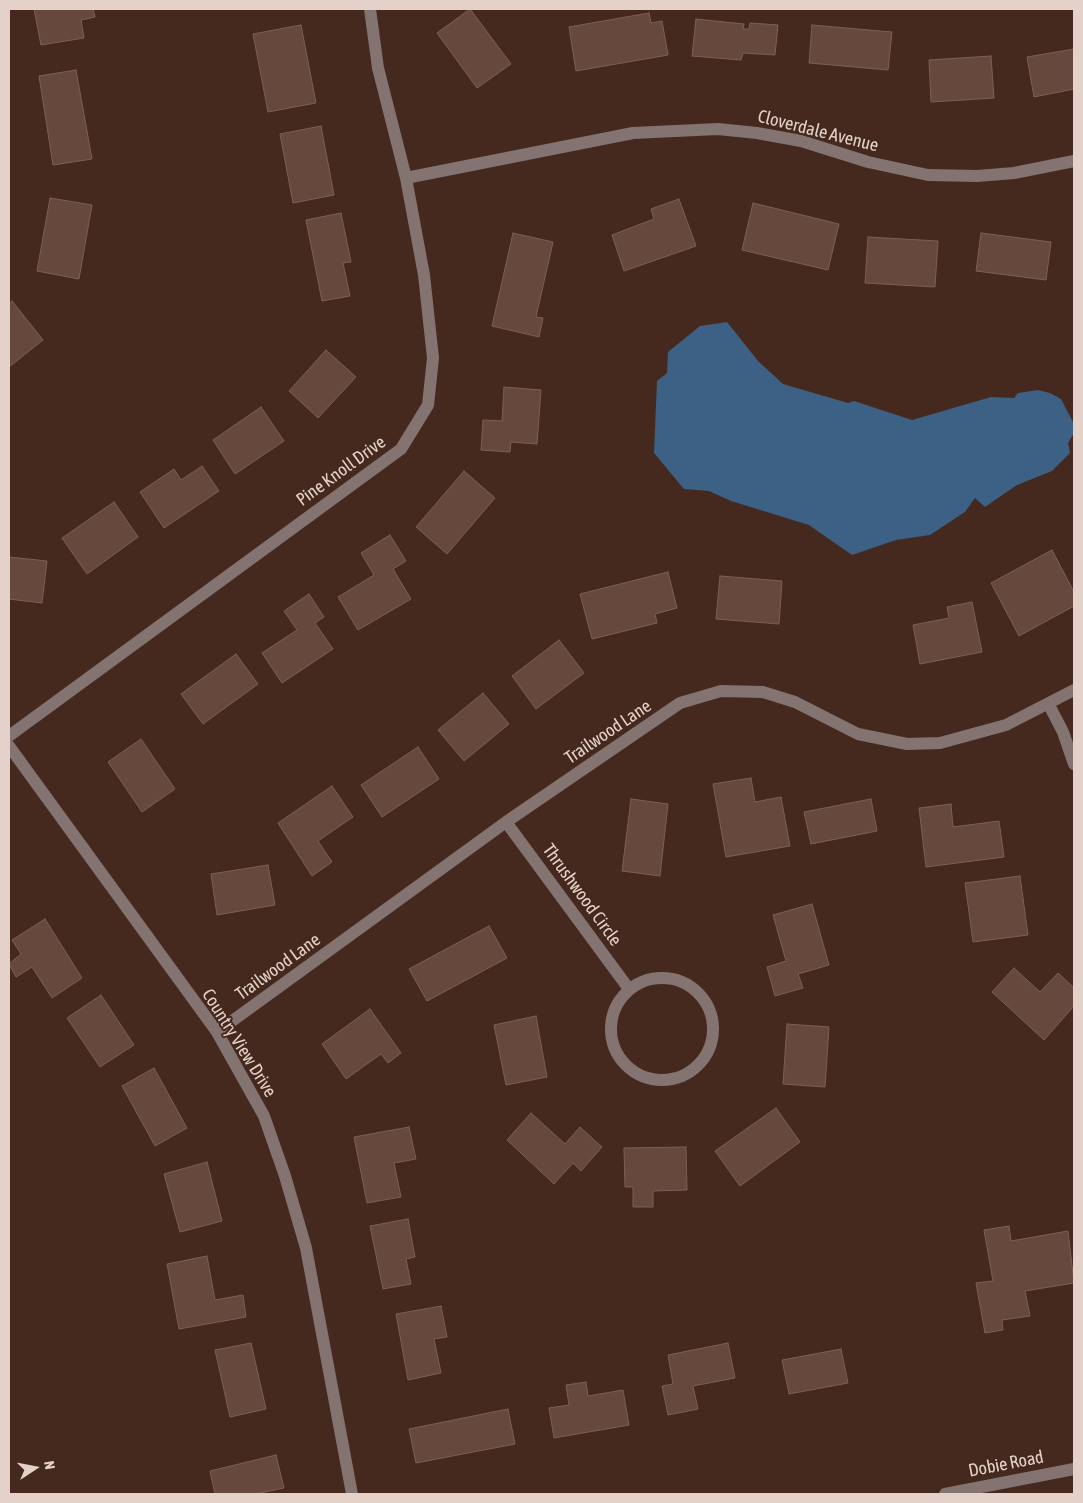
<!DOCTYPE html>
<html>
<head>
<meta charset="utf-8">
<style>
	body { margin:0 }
	#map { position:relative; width:1083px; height:1503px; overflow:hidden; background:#45291e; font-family:"Asap Condensed",sans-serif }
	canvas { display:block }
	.frame { position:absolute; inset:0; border:10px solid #e4d1ca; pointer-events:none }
	.north { position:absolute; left:10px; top:1443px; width:50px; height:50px; -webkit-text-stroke:4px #45291e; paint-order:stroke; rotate:79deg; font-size:14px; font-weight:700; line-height:20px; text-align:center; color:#e4d1ca }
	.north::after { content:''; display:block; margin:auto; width:18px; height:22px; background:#e4d1ca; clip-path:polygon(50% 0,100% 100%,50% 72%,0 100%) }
</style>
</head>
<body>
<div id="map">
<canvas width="1083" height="1503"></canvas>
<div class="frame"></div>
<div class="north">N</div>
</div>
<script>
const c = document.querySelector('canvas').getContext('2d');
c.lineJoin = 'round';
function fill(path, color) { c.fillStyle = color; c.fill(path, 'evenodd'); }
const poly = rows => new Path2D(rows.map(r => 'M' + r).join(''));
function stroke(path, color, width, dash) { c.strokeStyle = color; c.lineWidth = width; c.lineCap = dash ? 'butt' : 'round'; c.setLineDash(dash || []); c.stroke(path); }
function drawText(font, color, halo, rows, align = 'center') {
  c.font = font + ' "Asap Condensed",sans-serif'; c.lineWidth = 4; c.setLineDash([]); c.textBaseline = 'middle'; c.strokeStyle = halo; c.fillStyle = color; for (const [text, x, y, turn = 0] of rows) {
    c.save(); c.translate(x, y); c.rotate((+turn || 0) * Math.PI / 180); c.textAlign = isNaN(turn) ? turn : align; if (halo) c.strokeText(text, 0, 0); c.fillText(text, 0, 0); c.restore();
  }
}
const water = poly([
	[727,322,758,361,783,384,848,403,854,401,912,420,991,397,1014,398,1018,393,1038,390,1050,393,1061,399,1074,424,1074,433,1068,443,1070,453,1052,471,1017,485,985,507,975,498,965,512,930,535,896,540,852,555,809,525,731,501,709,491,684,489,654,453,657,381,667,373,668,352,700,326]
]);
const building = poly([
	[34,9,93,9,95,17,81,20,84,38,41,45,34,9],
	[470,9,511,64,477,88,437,33,470,9],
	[649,13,651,23,662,21,668,55,576,71,569,27,649,13],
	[696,19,744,24,743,29,749,29,750,23,778,25,775,55,743,53,741,60,692,56,696,19],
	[301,25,316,103,268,112,253,34,301,25],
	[812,25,892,32,888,70,809,63,812,25],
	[1074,49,1074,89,1034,97,1027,57,1074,49],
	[991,56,994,98,931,102,929,60,991,56],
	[76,70,92,159,53,165,39,76,76,70],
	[321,126,334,195,293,203,280,134,321,126],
	[50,198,92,205,79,279,37,271,50,198],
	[679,199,696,246,624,271,612,235,654,219,651,209,679,199],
	[753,203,839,224,828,270,742,250,753,203],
	[341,213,351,262,343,263,350,296,322,301,306,220,341,213],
	[513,233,553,242,536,317,543,318,539,337,492,326,513,233],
	[981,233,1051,242,1046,280,976,271,981,233],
	[868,237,938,241,935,287,865,283,868,237],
	[12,301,43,340,9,367,9,304,12,301],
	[326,350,356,377,318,418,289,391,326,350],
	[504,387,541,390,537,444,511,442,510,452,481,450,483,420,502,421,504,387],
	[261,407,284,441,235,474,213,440,261,407],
	[202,466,219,491,164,528,140,492,174,469,181,480,202,466],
	[464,471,495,498,447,554,416,527,464,471],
	[114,502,138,537,87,574,62,538,114,502],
	[390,535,406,561,393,569,411,599,358,630,338,597,374,575,361,553,390,535],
	[1052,550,1074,592,1074,606,1019,636,991,583,1052,550],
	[9,557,47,561,42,603,9,599,9,557],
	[668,572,677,608,655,614,657,623,592,639,580,594,668,572],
	[720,576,782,581,779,624,716,619,720,576],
	[309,594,324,617,315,623,333,649,282,683,262,653,297,630,284,611,309,594],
	[972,602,982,652,920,664,913,625,949,618,947,607,972,602],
	[559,640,584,673,536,709,512,676,559,640],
	[236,654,258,684,203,724,181,694,236,654],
	[483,693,509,724,464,761,438,730,483,693],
	[141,739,175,789,142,812,108,762,141,739],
	[418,747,439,779,382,817,361,785,418,747],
	[751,778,755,802,781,797,790,846,726,857,713,784,751,778],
	[332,786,353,817,318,841,332,862,312,876,278,823,332,786],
	[631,799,668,804,660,876,622,871,631,799],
	[871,799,877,831,811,844,804,812,871,799],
	[951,804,953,827,999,821,1004,857,926,867,919,808,951,804],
	[268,865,275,905,217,915,211,874,268,865],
	[1020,876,1028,935,973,942,965,883,1020,876],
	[812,904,829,965,798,974,803,988,775,996,767,967,786,961,773,915,812,904],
	[45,919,82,978,52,998,32,967,16,977,9,964,21,954,12,940,45,919],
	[489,926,507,958,427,1001,409,969,489,926],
	[1014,968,1040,992,1058,973,1074,988,1074,1006,1044,1040,992,992,1014,968],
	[101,995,134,1045,100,1067,67,1018,101,995],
	[370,1009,401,1053,388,1063,381,1054,346,1079,322,1044,370,1009],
	[536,1016,547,1077,506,1085,494,1025,536,1016],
	[787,1024,829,1027,825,1087,783,1084,787,1024],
	[154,1068,187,1128,155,1146,122,1086,154,1068],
	[776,1108,800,1142,740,1186,715,1151,776,1108],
	[531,1113,565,1144,580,1127,602,1147,581,1171,573,1163,554,1184,507,1140,531,1113],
	[409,1127,416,1159,394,1163,401,1197,367,1203,354,1137,409,1127],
	[686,1147,687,1190,653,1191,653,1207,633,1207,633,1187,625,1187,624,1148,686,1147],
	[207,1162,222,1221,180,1232,164,1174,207,1162],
	[408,1219,415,1257,406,1259,411,1284,383,1289,370,1226,408,1219],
	[1009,1226,1011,1241,1068,1231,1074,1283,1025,1291,1030,1316,1002,1320,1003,1330,985,1333,976,1283,993,1281,984,1230,1009,1226],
	[207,1256,215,1300,243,1295,246,1317,179,1329,167,1264,207,1256],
	[441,1306,447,1337,434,1339,441,1373,408,1380,396,1314,441,1306],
	[251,1343,266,1409,230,1417,215,1350,251,1343],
	[728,1343,735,1378,693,1386,698,1409,668,1415,662,1386,673,1384,668,1355,728,1343],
	[841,1349,848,1383,789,1394,782,1360,841,1349],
	[586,1382,588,1396,623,1390,629,1425,554,1438,549,1408,569,1405,566,1385,586,1382],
	[508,1409,515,1444,416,1463,409,1429,508,1409],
	[276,1455,284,1488,255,1494,215,1494,210,1471,276,1455]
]);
const minor = poly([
	[406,178,633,133,718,129,757,133,801,141,868,162,928,175,977,176,1014,173,1074,161],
	[1049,705,1063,732,1074,764],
	[9,736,401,449,428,405,433,358,424,275,406,178,378,68,370,9],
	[9,746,217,1032,264,1116,285,1176,306,1248,352,1494],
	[506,822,629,989],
	'611 1029a51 51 0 1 1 102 0a51 51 0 1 1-102 0Z',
	[217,1032,506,822,680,703,721,691,763,692,795,702,858,734,907,744,940,743,1006,725,1074,690],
	[945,1494,1074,1469]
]);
const streetNames = [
	["Cloverdale Avenue",818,131,14],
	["Pine Knoll Drive",341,471,-36],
	["Trailwood Lane",608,732,-34],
	["Thrushwood Circle",582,895,54],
	["Trailwood Lane",278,967,-36],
	["Country View Drive",239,1043,58],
	["Dobie Road",1006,1464,-11]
];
fill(water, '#3c6185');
fill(building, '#66483c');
stroke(building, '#805f53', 1);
stroke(minor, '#837371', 12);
drawText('18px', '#e4d1ca', '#45291e', streetNames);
</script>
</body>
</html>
